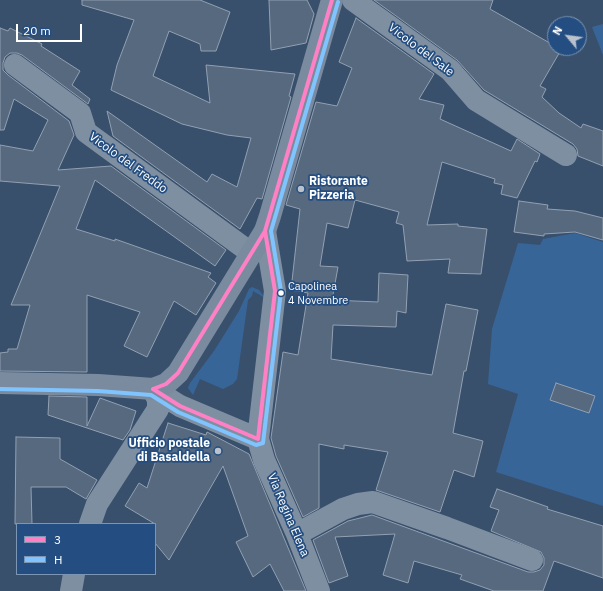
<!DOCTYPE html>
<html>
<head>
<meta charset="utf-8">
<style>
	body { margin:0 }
	#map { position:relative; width:603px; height:591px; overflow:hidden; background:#39506c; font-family:"IBM Plex Sans",sans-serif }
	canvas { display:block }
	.legend { position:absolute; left:16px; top:523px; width:140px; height:52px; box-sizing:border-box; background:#244e81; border:1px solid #7c95b3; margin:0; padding:5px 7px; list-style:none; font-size:12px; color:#fff }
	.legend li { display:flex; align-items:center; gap:8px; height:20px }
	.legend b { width:20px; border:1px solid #7c95b3 }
	.north { position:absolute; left:547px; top:16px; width:40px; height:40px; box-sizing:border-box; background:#244e81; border:1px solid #7c95b3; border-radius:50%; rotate:299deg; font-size:11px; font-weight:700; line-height:16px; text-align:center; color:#fff }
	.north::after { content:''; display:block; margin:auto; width:14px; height:18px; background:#bac2cc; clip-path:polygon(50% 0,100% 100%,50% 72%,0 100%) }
	.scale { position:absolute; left:16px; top:24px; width:66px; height:18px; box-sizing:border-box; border:2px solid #fff; border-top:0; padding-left:5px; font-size:12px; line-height:14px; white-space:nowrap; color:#fff; -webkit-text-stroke:3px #244e81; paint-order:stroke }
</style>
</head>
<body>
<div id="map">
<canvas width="603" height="591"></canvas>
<ul class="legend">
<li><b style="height:5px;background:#ff80c5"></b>3</li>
<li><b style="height:5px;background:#80c4ff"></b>H</li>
</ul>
<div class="north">N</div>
<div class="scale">20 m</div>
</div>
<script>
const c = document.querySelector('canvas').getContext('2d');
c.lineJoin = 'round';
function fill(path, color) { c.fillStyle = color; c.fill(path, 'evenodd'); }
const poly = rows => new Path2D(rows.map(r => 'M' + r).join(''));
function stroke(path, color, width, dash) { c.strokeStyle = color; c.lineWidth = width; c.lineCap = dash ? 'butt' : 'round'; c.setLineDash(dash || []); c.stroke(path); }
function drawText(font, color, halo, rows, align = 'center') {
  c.font = font + ' "IBM Plex Sans",sans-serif'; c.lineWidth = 3.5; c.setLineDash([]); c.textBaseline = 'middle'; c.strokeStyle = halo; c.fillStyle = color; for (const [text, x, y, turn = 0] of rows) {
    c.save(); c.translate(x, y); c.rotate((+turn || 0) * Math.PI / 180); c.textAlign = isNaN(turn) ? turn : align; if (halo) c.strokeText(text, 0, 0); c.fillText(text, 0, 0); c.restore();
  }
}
const green = poly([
	[603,24,603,55,592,27],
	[575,233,603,242,603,506,496,472,518,394,488,384,492,329,518,243,540,245,543,239],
	[252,287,259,290,265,298,253,291,252,296,248,300,237,379,233,384,223,389,200,379,193,395,188,388,190,383,214,351,239,311,249,289]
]);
const building = poly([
	[82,0,200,0,230,12,216,51,201,51,200,44,169,31,153,76,210,103,206,65,295,74,289,96,291,97,262,199,257,198,240,229,113,136,107,111,207,182,212,174,237,187,251,138,227,135,182,124,111,90,117,65,134,20,82,5,82,0],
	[269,0,307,0,314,14,306,43,271,50,269,0],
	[374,0,493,0,490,9,555,46,555,48,561,50,540,86,546,89,542,97,559,113,581,128,583,124,603,131,603,166,578,156,577,149,573,144,484,90,457,60,374,0],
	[356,18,434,74,419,99,444,105,440,119,511,151,517,139,540,154,537,162,535,161,517,198,501,194,503,185,494,183,495,179,442,162,427,225,458,224,458,226,487,229,481,274,448,273,450,259,407,261,403,225,396,223,399,212,355,200,348,228,327,223,320,266,338,267,332,300,378,302,379,273,408,275,406,313,397,311,396,327,333,325,331,359,432,375,446,304,478,310,466,371,464,371,453,433,483,441,474,477,454,470,440,512,376,490,388,452,344,445,344,449,319,444,319,508,303,517,276,456,271,438,283,352,298,355,308,293,291,290,300,209,286,205,316,102,337,106,352,68,339,62,356,18],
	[0,28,8,31,10,28,42,44,41,46,80,71,72,85,90,99,88,104,22,55,17,53,10,53,5,57,3,63,3,70,8,75,69,121,74,135,58,170,111,166,226,250,215,266,95,180,76,229,115,241,115,239,211,273,208,277,216,283,196,315,174,301,147,357,124,346,140,312,87,295,87,372,0,371,0,353,8,352,8,349,17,349,30,305,11,305,60,186,0,181,0,145,33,151,48,120,14,99,4,130,0,130,0,28],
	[519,201,548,205,547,209,575,211,603,218,603,240,575,232,544,234,544,236,514,232,519,201],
	[556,383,595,396,589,413,550,400,556,383],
	[49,396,87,397,87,426,100,398,136,411,130,430,123,440,48,415,49,396],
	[168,423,206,435,207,432,249,454,306,591,284,591,270,564,253,577,236,542,248,536,223,466,169,560,155,543,155,524,125,506,139,483,147,488,168,423],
	[16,437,60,438,60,459,97,480,86,499,66,487,31,487,32,524,15,524,16,437],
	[497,489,548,507,547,509,603,526,603,578,554,561,543,591,494,591,460,579,462,575,414,561,408,583,383,575,395,534,335,537,348,576,329,583,313,540,348,521,372,515,528,572,534,572,540,570,544,565,544,558,541,552,491,531,499,510,490,507,497,489]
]);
const minor = poly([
	[353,0,450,70,476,100,566,155],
	[15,65,80,113,86,132,251,253],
	[265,231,275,291,258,439,264,460,297,534,319,591],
	[153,389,180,406,258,439],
	[90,524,97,504,158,409,158,400,153,389],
	[297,534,343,509,358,504,373,502,447,528,532,560],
	[71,591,74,574]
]);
const secondary = poly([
	[0,383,98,385,153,389,166,384,178,373,265,231,270,216,332,0]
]);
const bus1 = poly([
	[153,389,166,384,178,373,265,231,332,0],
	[153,389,180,406,258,439],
	[258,439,275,291,265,231]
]);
const bus2 = poly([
	[0,389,98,391,151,395,178,412,256,445,263,443,281,291,271,231,338,2]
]);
const markers = [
	[301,189,4,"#bac2cc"],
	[281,293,3.5,"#fff"],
	[218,451,4,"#bac2cc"]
];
const busNames = [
	["Capolinea",288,287],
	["4 Novembre",288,301]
];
const streetNames = [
	["Vicolo del Sale",421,50,37],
	["Vicolo del Freddo",128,163,36],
	["Via Regina Elena",288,515,67]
];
const poiNames = [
	["Ristorante",309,182],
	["Pizzeria",309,196],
	["Ufficio postale",210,444,"right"],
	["di Basaldella",210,458,"right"]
];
fill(green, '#386598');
fill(building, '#56697f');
stroke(building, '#92a0b1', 1);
stroke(minor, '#7f8fa2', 22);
stroke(secondary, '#7a8b9f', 22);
stroke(bus1, '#ff80c5', 4);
stroke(bus2, '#80c4ff', 4);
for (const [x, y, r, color] of markers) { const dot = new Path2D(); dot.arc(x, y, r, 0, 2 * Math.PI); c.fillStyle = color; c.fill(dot); stroke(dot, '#244e81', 1.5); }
drawText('11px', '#fff', '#244e81', busNames, 'left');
drawText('12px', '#fff', '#244e81', streetNames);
drawText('bold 12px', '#fff', '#244e81', poiNames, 'left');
</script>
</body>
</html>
